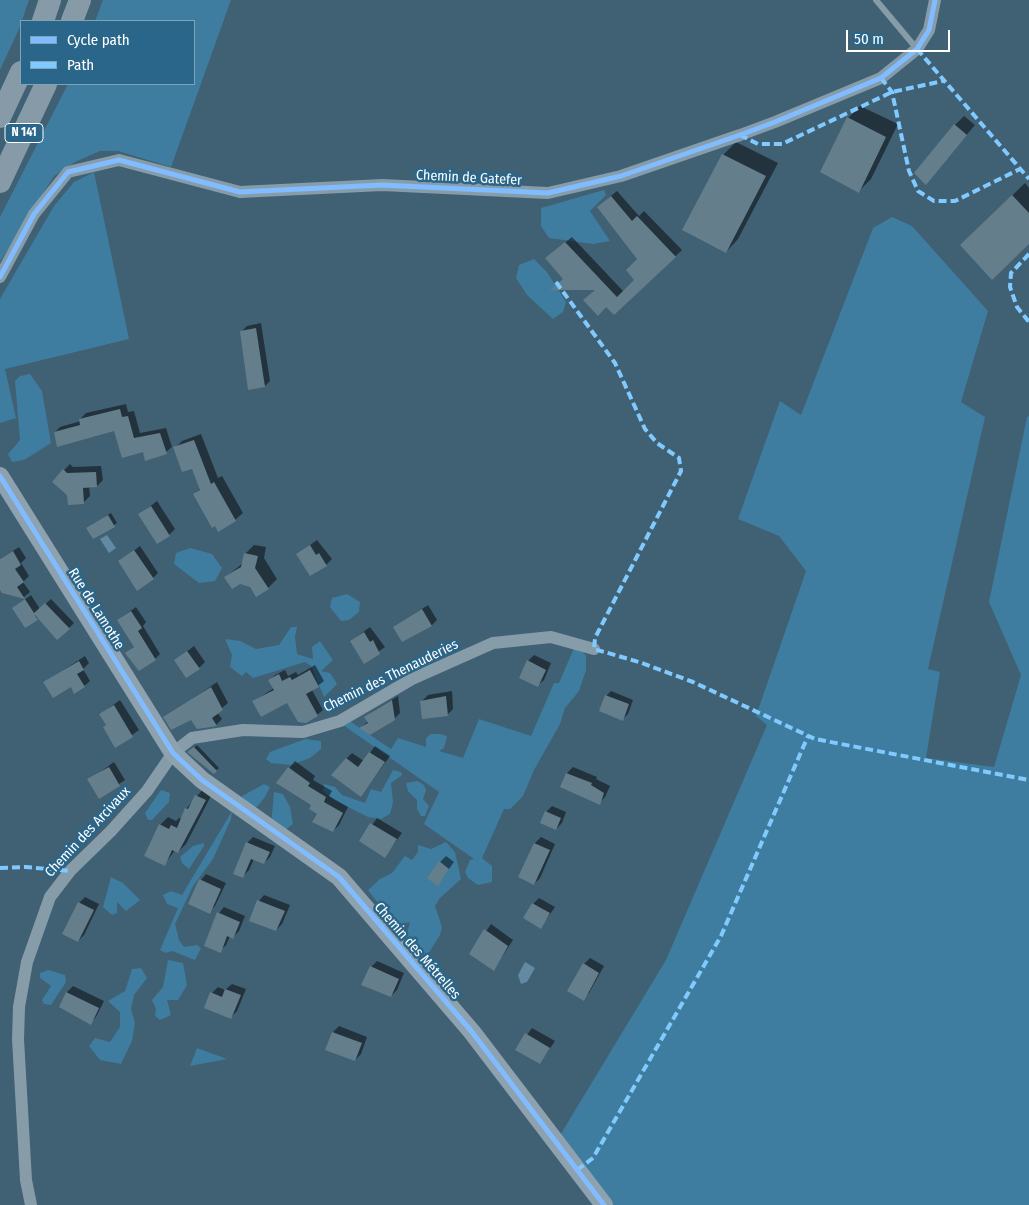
<!DOCTYPE html>
<html>
<head>
<meta charset="utf-8">
<style>
	body { margin:0 }
	#map { position:relative; width:1029px; height:1205px; overflow:hidden; background:#406074; font-family:"Fira Sans Condensed",sans-serif }
	canvas { display:block }
	.legend { position:absolute; left:20px; top:20px; width:175px; height:65px; box-sizing:border-box; background:#2a668a; border:1px solid #7fa3b9; margin:0; padding:6px 9px; list-style:none; font-size:15px; color:#fff }
	.legend li { display:flex; align-items:center; gap:10px; height:25px }
	.legend b { width:25px; border:1px solid #7fa3b9 }
	.scale { position:absolute; left:846px; top:30px; width:104px; height:22px; box-sizing:border-box; border:2px solid #fff; border-top:0; padding-left:6px; font-size:15px; line-height:18px; white-space:nowrap; color:#fff; -webkit-text-stroke:4px #2a668a; paint-order:stroke }
</style>
</head>
<body>
<div id="map">
<canvas width="1029" height="1205"></canvas>
<ul class="legend">
<li><b style="height:6px;background:#80bcff"></b>Cycle path</li>
<li><b style="height:6px;background:#80caff"></b>Path</li>
</ul>
<div class="scale">50 m</div>
</div>
<script>
const c = document.querySelector('canvas').getContext('2d');
c.lineJoin = 'round';
function fill(path, color) { c.fillStyle = color; c.fill(path, 'evenodd'); }
const poly = rows => new Path2D(rows.map(r => 'M' + r).join(''));
function stroke(path, color, width, dash) { c.strokeStyle = color; c.lineWidth = width; c.lineCap = dash ? 'butt' : 'round'; c.setLineDash(dash || []); c.stroke(path); }
function drawText(font, color, halo, rows, align = 'center') {
  c.font = font + ' "Fira Sans Condensed",sans-serif'; c.lineWidth = 5; c.setLineDash([]); c.textBaseline = 'middle'; c.strokeStyle = halo; c.fillStyle = color; for (const [text, x, y, turn = 0] of rows) {
    c.save(); c.translate(x, y); c.rotate((+turn || 0) * Math.PI / 180); c.textAlign = isNaN(turn) ? turn : align; if (halo) c.strokeText(text, 0, 0); c.fillText(text, 0, 0); c.restore();
  }
}
const green = poly([
	[0,0,29,0,19,29,0,70],
	[103,0,231,0,171,167,118,151,100,151,75,162,54,176,0,262,0,217,68,84,194,84,194,21,95,21],
	[94,172,129,339,5,369,16,418,0,423,0,299,54,206,74,182],
	[604,190,606,195,590,211,610,241,593,244,549,238,541,226,541,208],
	[892,217,912,226,988,311,961,402,985,417,928,669,940,672,926,758,994,767,1021,675,989,602,1027,417,1029,416,1029,1205,610,1205,559,1137,666,960,767,725,756,716,806,571,779,536,738,519,780,401,801,415,873,228],
	[534,259,547,272,566,302,563,312,553,319,527,295,516,278,519,265],
	[30,374,42,391,51,443,24,460,12,462,8,454,20,440,15,381,20,376],
	[190,548,212,554,222,568,215,581,199,583,174,564,176,553],
	[347,594,360,602,359,612,349,620,341,621,330,607,332,598],
	[291,627,297,627,295,637,297,654,313,659,312,647,320,641,333,660,321,671,330,673,337,684,324,697,311,666,305,662,253,678,246,672,242,676,230,667,232,655,225,639,240,641,256,649,279,645],
	[574,648,581,649,586,656,586,670,579,691,565,708,560,724,534,770,523,796,510,809,504,809,482,858,492,866,492,882,478,885,468,878,465,872,470,860,474,859,424,824,439,792,343,725,348,720,391,749,398,738,426,747,426,738,431,734,440,734,447,736,444,748,439,751,463,758,479,719,531,736,554,683,559,683],
	[305,739,321,741,321,749,310,758,291,765,271,763,266,759,270,752],
	[393,770,401,772,402,775,391,783,393,802,390,814,381,819,368,817,334,800,323,791,324,784,335,787,342,795,365,803,371,789,381,792],
	[417,781,424,785,426,790,423,799,429,806,425,816,421,816,417,809,417,800,408,791,406,783],
	[264,784,270,787,265,797,256,808,241,804,242,796],
	[161,790,170,793,169,802,152,820,148,820,145,813],
	[274,792,283,794,290,807,293,824,285,830,271,826],
	[232,811,231,819,213,859,193,886,175,924,179,940,184,947,197,945,201,948,195,960,172,951,165,953,160,950,178,908,167,904,163,895,171,891,182,895],
	[446,842,455,852,461,879,440,898,435,906,442,927,440,935,426,957,417,960,404,943,410,922,391,927,384,921,381,907,368,890,380,879,392,873,405,856,412,860,418,852,418,845,431,849],
	[204,843,204,846,189,869,182,863,180,857,193,846],
	[111,877,123,883,140,900,126,911,117,902,117,913,112,915,103,907],
	[168,960,183,963,187,985,178,1000,167,1000,171,1015,160,1020,155,1016,156,1009,152,1000,163,987],
	[141,968,147,978,134,995,131,1009,135,1023,132,1041,121,1064,100,1060,89,1046,95,1038,110,1042,120,1027,120,1012,108,1001,125,991,132,969],
	[48,970,65,975,66,982,51,1005,44,1004,42,1000,51,986,40,978,40,973],
	[197,1048,227,1059,190,1066]
]);
const water = poly([
	[107,535,116,548,109,553,100,539],
	[525,962,535,968,527,982,521,984,518,975]
]);
const shadow = poly([
	[860,106,898,124,871,179,859,191,848,118],
	[964,116,975,125,926,183,955,125],
	[736,142,778,163,738,239,726,252,723,155],
	[1025,183,1029,188,1029,242,962,245],
	[617,191,639,216,644,211,682,250,614,313,606,306,584,300,597,289,565,278,553,252,572,237,624,292,635,281,639,259,605,201],
	[261,323,270,381,265,386,242,331,247,326],
	[126,404,128,412,134,411,140,433,166,428,172,447,166,452,144,451,115,430,55,432,60,427,81,421,80,419,86,413],
	[201,434,218,478,222,476,243,513,235,520,195,494,201,488,193,467,175,448,182,441],
	[70,464,73,467,101,466,103,480,97,486,89,486,90,496,84,502,68,494,53,482],
	[157,501,175,529,169,535,140,514],
	[111,513,117,523,94,537,88,528],
	[317,540,332,559,326,565,298,554],
	[254,545,266,547,264,558,277,579,268,588,239,583,226,577,243,563,245,554],
	[140,546,158,573,153,578,120,561],
	[19,547,26,558,21,563,29,576,23,582,30,592,24,597,3,592,0,588,0,559],
	[31,595,40,609,51,599,74,623,69,628,39,617,25,627,13,608],
	[428,605,437,620,432,625,402,640,394,627],
	[136,607,146,622,143,626,160,654,155,659,127,653,135,646,118,620],
	[370,627,385,647,364,662,351,641],
	[194,646,205,662,199,668,176,660],
	[534,655,551,663,544,680,538,685,528,661],
	[85,656,89,663,83,669,90,681,84,686,45,682],
	[315,665,324,681,312,690,323,710,317,715,287,701,254,701,274,688,270,680,275,675,285,670,288,676,296,672,298,675],
	[217,682,228,703,217,712,222,719,216,725,191,718,165,718],
	[452,691,453,709,447,715,422,701,428,695],
	[611,691,633,700,628,714,623,719,606,696],
	[398,696,400,713,394,719,361,728,368,721,366,718,372,712],
	[120,700,139,730,116,746,101,714],
	[197,745,219,768,214,772,192,749],
	[375,746,390,756,366,789,346,759,352,753,364,761],
	[295,761,315,776,313,780,332,791,329,796,348,807,339,825,333,831,312,804,278,782],
	[114,762,125,780,100,797,89,780],
	[573,767,597,777,596,779,610,786,605,797,599,803,562,787,567,773],
	[204,788,213,792,186,844,178,852,175,850,164,865,160,825,168,817,176,821,179,818,182,819,186,809],
	[552,806,566,812,562,823,556,829,546,812],
	[377,818,402,833,385,856,361,841],
	[253,837,275,846,270,857,264,863,254,859,249,870,243,876,247,843],
	[541,837,555,844,540,878,534,884,519,877,535,843],
	[446,856,454,862,438,884,440,862],
	[206,874,226,883,215,906,209,912,201,880],
	[264,895,290,905,282,924,276,930,259,901],
	[85,897,99,904,84,935,78,941,79,903],
	[539,898,555,907,541,927,533,904],
	[224,907,245,916,239,931,233,937,230,936,226,945,220,951,219,913],
	[491,924,513,940,494,969,471,954],
	[590,958,604,966,589,993,583,999,584,964],
	[377,961,404,973,397,990,391,996,371,967],
	[232,984,246,989,237,1011,231,1017,212,993,218,987,225,990],
	[73,986,104,1001,96,1017,90,1023,60,1006,67,992],
	[339,1026,367,1037,361,1054,355,1060,333,1032],
	[532,1028,555,1041,540,1063,516,1050]
]);
const building = poly([
	[847,117,886,137,859,193,820,172],
	[954,124,967,135,926,185,914,173],
	[722,154,766,176,726,253,682,230],
	[1012,195,1029,213,1029,244,992,280,960,245],
	[611,196,632,221,637,216,676,257,614,315,606,307,598,316,583,300,595,290,550,290,563,279,545,258,565,242,617,297,634,280,626,270,637,259,597,207],
	[256,328,265,387,248,390,240,331],
	[120,409,122,417,128,416,134,438,160,433,167,454,145,461,143,452,122,458,114,431,57,447,54,432,80,425,79,419],
	[194,440,211,484,214,482,236,521,218,532,215,526,212,528,193,494,200,490,192,469,182,472,173,447],
	[63,469,67,473,96,472,97,487,83,488,84,504,68,505,67,495,52,482],
	[151,506,170,536,157,544,138,514],
	[108,515,115,527,93,539,86,528],
	[310,545,316,555,319,553,327,566,310,576,296,554],
	[134,550,154,579,137,591,118,561],
	[13,551,21,565,15,569,24,582,17,587,25,599,2,593,0,590,0,559],
	[244,553,258,556,255,568,269,589,256,597,250,587,240,584,232,589,224,577,241,567],
	[25,599,34,613,45,603,70,629,57,640,34,614,38,620,25,628,12,608],
	[422,609,432,626,402,642,393,627],
	[131,611,142,628,138,631,156,660,139,671,125,653,134,647,117,620],
	[364,632,370,642,373,640,380,654,364,664,350,641],
	[187,651,200,669,186,678,174,660],
	[527,660,546,670,538,687,519,678],
	[79,661,84,670,77,674,85,687,74,694,71,687,53,698,43,682],
	[310,670,319,687,306,694,318,716,306,723,298,722,287,703,261,717,252,701,274,690,268,680,279,674,282,681,290,677,292,680],
	[211,687,223,710,212,718,217,726,197,729,191,720,171,730,163,717],
	[605,695,629,704,623,721,599,711],
	[446,696,448,716,422,719,420,701],
	[392,700,395,720,370,735,359,728,368,723,364,717],
	[114,705,133,737,115,748,103,727,106,725,99,714],
	[194,747,217,771,214,774,187,752],
	[369,752,385,762,361,797,331,775,346,758,358,767],
	[109,767,120,786,99,799,87,779],
	[288,767,310,783,308,786,326,797,324,802,343,813,333,832,312,822,317,814,309,809,311,805,276,783],
	[566,773,592,783,591,785,604,793,600,805,560,787],
	[195,795,206,800,178,853,172,850,165,866,144,856,159,824,169,829,171,825,177,828,185,808,188,809],
	[545,811,561,818,556,830,540,823],
	[370,823,397,839,385,858,359,841],
	[246,842,270,852,264,864,251,859,243,878,233,874],
	[534,843,550,850,534,885,518,877],
	[439,861,449,869,438,886,427,878],
	[199,879,221,889,210,914,188,904],
	[257,900,285,911,276,931,249,921],
	[78,902,94,910,78,942,62,934],
	[532,903,550,913,541,929,523,918],
	[217,912,240,922,233,939,227,936,221,953,204,946],
	[484,929,508,946,494,971,469,954],
	[583,963,599,973,584,1001,567,991],
	[370,966,399,979,391,997,361,985],
	[225,989,241,995,231,1019,204,1008,210,992,222,997],
	[66,992,99,1008,91,1025,59,1007],
	[332,1032,362,1043,355,1061,325,1050],
	[525,1033,550,1048,540,1064,515,1050]
]);
const lane = poly([
	[876,0,917,49]
]);
const street = poly([
	[0,277,34,214,68,172,119,160,240,192,382,185,548,193,621,176,740,135,775,122,881,78,917,49,929,30,935,0],
	[31,1205,26,1180,18,1039,19,1007,27,962,50,897,70,871,111,831,147,791,173,753,192,738,243,730,303,732,340,721,412,679,493,643,551,637,594,649]
]);
const secondary = poly([
	[0,476,173,753,202,780,339,877,472,1032,604,1205]
]);
const highway = poly([
	[43,21,50,0],
	[72,21,80,0],
	[0,117,21,72],
	[0,182,46,84]
]);
const quiet = poly([
	[917,49,1029,179],
	[881,78,892,92,909,171,918,191,934,201,955,201,1020,169],
	[740,135,758,144,782,144,892,92,943,81],
	[1029,254,1011,273,1010,287,1017,307,1029,322],
	[556,282,615,363,645,429,657,443,679,458,681,471,595,638,594,649,639,662,693,682,815,739,1029,780],
	[0,868,26,867,70,871],
	[577,1170,593,1158,721,936,808,736]
]);
const cycleway = poly([
	[0,277,34,214,68,172,119,160,240,192,382,185,548,193,621,176,740,135,775,122,881,78,917,49,929,30,935,0],
	[0,476,173,753,202,780,339,877,472,1032,604,1205]
]);
const shields = [
	[24,133,38]
];
const shieldNames = [
	["N 141",24,133]
];
const streetNames = [
	["Chemin de Gatefer",469,178,3],
	["Rue de Lamothe",96,609,58],
	["Chemin des Thenauderies",391,676,-26],
	["Chemin des Arcivaux",88,832,-47],
	["Chemin des Métrelles",417,951,49]
];
fill(green, '#3e7d9f');
fill(water, '#638aa2');
fill(shadow, '#0007');
fill(building, '#657e8c');
stroke(lane, '#879ca9', 6);
stroke(street, '#879ca9', 12);
stroke(secondary, '#8ea1ae', 18);
stroke(highway, '#869ba7', 22);
stroke(quiet, '#80caff', 4, [8, 4]);
stroke(cycleway, '#80bcff', 5);
for (const [x, y, w] of shields) { const box = new Path2D(); box.roundRect(x - w / 2, y - 9.5, w, 19, 4); c.fillStyle = '#2a668a'; c.fill(box); stroke(box, '#fff', 1); }
drawText('bold 12px', '#fff', null, shieldNames);
drawText('14px', '#fff', '#2a668a', streetNames);
</script>
</body>
</html>
